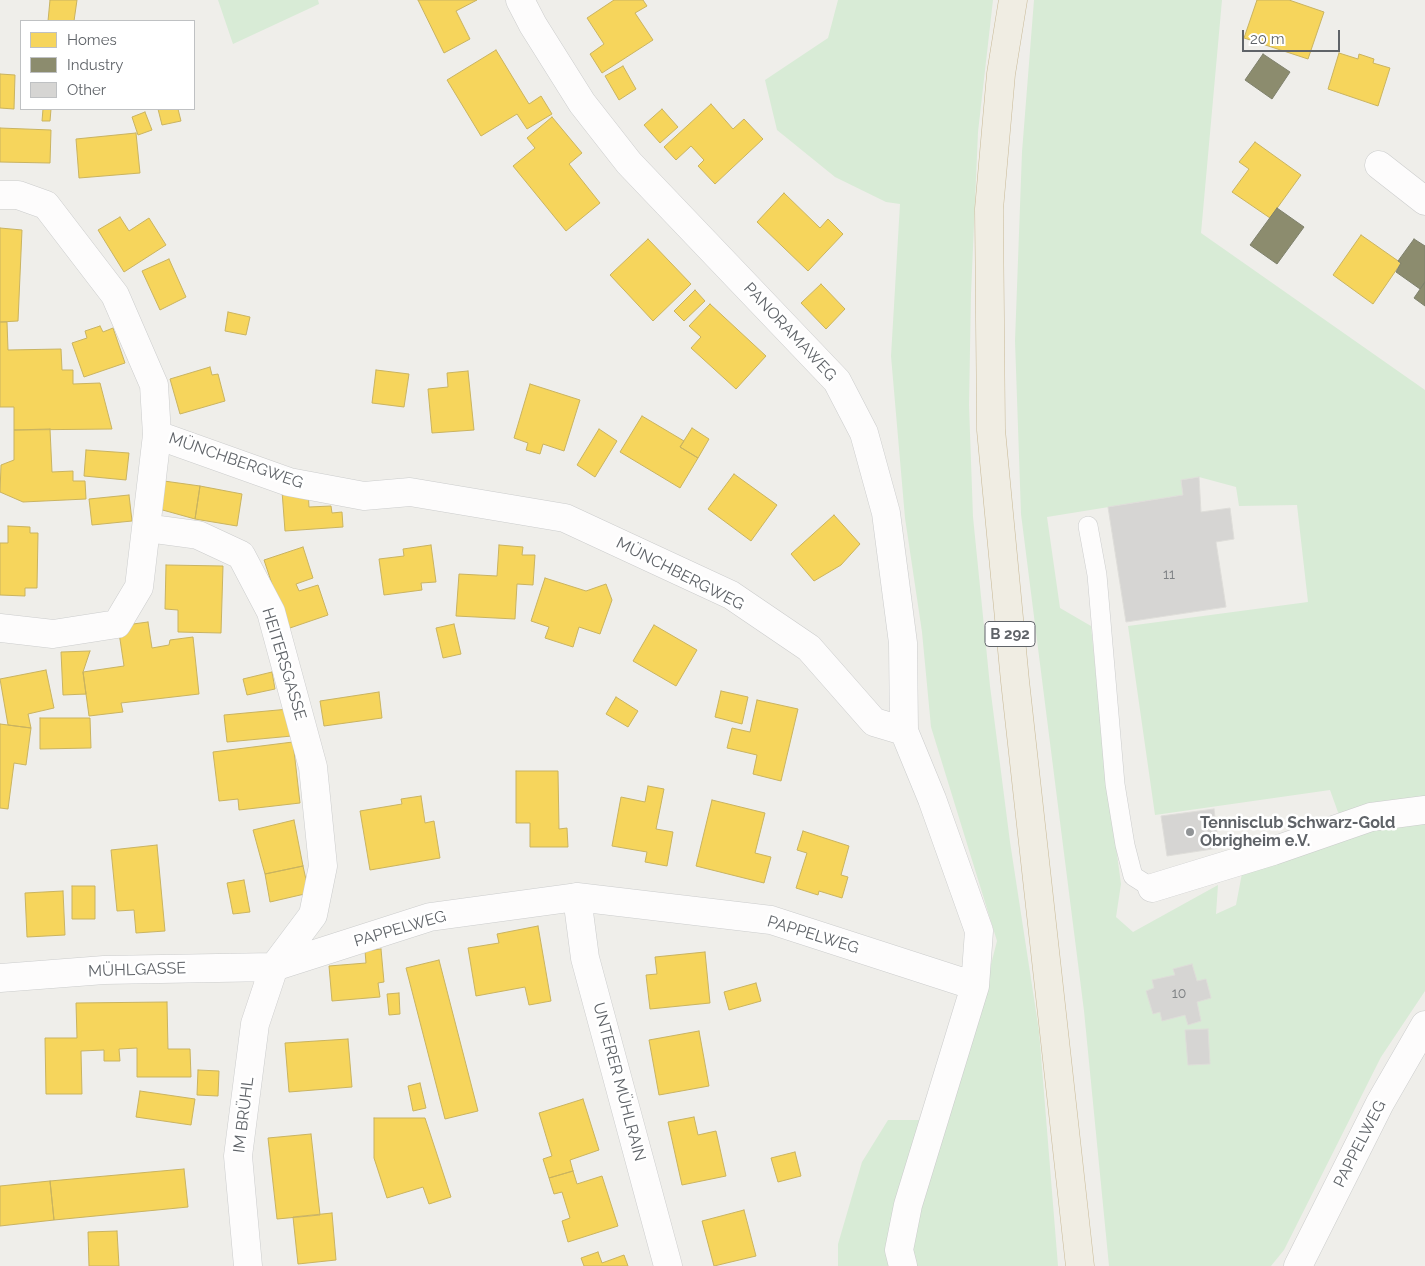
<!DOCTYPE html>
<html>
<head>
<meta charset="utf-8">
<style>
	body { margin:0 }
	#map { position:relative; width:1425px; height:1266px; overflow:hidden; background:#efeeea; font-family:Raleway,sans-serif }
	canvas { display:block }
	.legend { position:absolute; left:20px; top:20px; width:175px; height:90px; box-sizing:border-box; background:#fff; border:1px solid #bfc1c3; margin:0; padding:6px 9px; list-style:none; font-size:15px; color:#5f6368 }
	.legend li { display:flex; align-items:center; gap:10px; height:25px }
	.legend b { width:25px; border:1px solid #bfc1c3 }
	.scale { position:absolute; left:1242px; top:30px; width:98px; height:22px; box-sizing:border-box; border:2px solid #5f6368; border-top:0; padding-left:6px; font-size:15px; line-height:18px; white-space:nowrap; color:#5f6368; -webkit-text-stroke:4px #fff; paint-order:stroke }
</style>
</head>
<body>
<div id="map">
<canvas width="1425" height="1266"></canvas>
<ul class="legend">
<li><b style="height:14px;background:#f6d55c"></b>Homes</li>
<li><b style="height:14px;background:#8c8c6e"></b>Industry</li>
<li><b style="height:14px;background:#d6d5d3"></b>Other</li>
</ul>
<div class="scale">20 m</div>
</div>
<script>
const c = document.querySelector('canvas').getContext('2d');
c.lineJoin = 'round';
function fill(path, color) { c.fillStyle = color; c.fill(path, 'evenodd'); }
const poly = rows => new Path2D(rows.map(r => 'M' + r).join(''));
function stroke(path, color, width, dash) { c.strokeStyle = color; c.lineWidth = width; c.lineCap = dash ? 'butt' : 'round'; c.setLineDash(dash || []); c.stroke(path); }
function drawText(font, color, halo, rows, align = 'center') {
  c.font = font + ' Raleway,sans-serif'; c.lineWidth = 5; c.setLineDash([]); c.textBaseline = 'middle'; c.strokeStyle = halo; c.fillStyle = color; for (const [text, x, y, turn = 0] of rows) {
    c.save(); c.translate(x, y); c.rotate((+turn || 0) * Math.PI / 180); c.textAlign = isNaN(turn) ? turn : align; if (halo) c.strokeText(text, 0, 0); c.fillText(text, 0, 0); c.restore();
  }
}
const green = poly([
	[218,0,318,0,319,4,233,44],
	[838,0,993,0,978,132,971,294,969,405,973,517,990,686,1010,842,1039,1031,1058,1266,838,1266,838,1244,862,1162,888,1120,944,1120,978,1015,997,941,931,727,922,632,905,518,891,356,900,204,886,202,835,177,777,130,765,80,828,38],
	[1034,0,1222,0,1201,233,1425,390,1425,799,1339,815,1330,790,1155,815,1128,626,1308,602,1297,505,1239,506,1236,487,1199,477,1181,480,1183,495,1047,517,1060,608,1091,626,1106,773,1121,884,1116,917,1133,932,1218,885,1216,914,1236,905,1243,868,1403,822,1425,821,1425,991,1381,1057,1284,1250,1271,1266,1109,1266,1084,1011,1021,514,1015,341,1022,152]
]);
const homes = poly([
	[50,0,77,0,74,21,48,21,50,0],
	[418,0,477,0,456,11,470,39,444,53,418,0],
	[614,0,643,0,647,6,635,13,653,40,602,73,590,54,604,44,587,18,614,0],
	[1257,0,1289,0,1324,12,1308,59,1244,38,1257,0],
	[496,50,529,104,541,96,552,114,527,129,517,114,481,136,447,80,496,50],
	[1339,53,1358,59,1359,54,1374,59,1373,63,1390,68,1378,106,1328,89,1339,53],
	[623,66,636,89,619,100,605,76,623,66],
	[0,74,15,75,14,109,0,108,0,74],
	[711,104,733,129,744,119,763,139,715,184,698,166,704,160,691,146,676,160,664,147,711,104],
	[43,109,51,109,50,121,42,121,43,109],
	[158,109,178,109,181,121,162,125,158,109],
	[662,109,678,127,660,143,644,125,662,109],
	[145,112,152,130,138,135,132,117,145,112],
	[552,117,582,153,569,164,600,203,566,231,513,166,535,148,527,138,552,117],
	[0,128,51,130,50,163,0,162,0,128],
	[136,133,140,173,79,178,76,139,136,133],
	[1255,142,1301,175,1270,218,1232,192,1249,169,1239,162,1255,142],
	[784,193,820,228,828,219,843,234,808,271,757,222,784,193],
	[120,217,129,231,149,218,166,245,124,272,98,230,120,217],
	[0,228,22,230,18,321,0,322,0,228],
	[1361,235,1401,263,1373,304,1333,275,1361,235],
	[648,239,691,284,653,321,610,275,648,239],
	[169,259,186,297,160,310,142,271,169,259],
	[821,284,845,309,826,329,801,303,821,284],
	[695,290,705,301,684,321,674,311,695,290],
	[710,304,766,356,736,389,691,348,701,337,689,326,710,304],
	[228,312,250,317,246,335,225,331,228,312],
	[0,322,7,322,8,350,61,349,62,370,73,370,73,384,100,383,112,429,14,430,14,407,0,407,0,322],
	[100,326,103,332,113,328,125,363,84,377,72,343,87,338,85,331,100,326],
	[210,367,212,375,218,374,225,401,180,414,170,379,210,367],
	[376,370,409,374,404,407,372,403,376,370],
	[468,371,474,430,432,433,428,389,448,387,447,373,468,371],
	[530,384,580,400,564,451,543,444,540,454,526,450,528,443,514,438,530,384],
	[642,416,684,441,680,447,698,458,680,488,620,452,642,416],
	[692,428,709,439,698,458,680,447,692,428],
	[50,429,52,472,73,471,73,481,85,481,86,499,23,502,0,492,1,465,14,460,14,430,50,429],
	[599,429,617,441,595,477,577,465,599,429],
	[86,450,129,453,126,480,84,476,86,450],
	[734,474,777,505,751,541,708,509,734,474],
	[164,481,200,486,195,519,159,509,164,481],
	[200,486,242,494,237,526,195,519,200,486],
	[308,489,309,507,331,506,332,513,342,512,343,527,285,531,282,491,308,489],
	[129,495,132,521,92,525,89,499,129,495],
	[834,515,860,544,841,565,814,581,791,554,834,515],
	[8,526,30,527,30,533,38,533,37,588,25,588,25,596,0,595,0,543,8,543,8,526],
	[431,545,436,582,421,583,422,590,384,595,379,559,404,556,403,549,431,545],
	[499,545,523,547,522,555,535,555,533,585,517,584,515,619,456,616,459,574,497,576,499,545],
	[303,547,313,578,296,584,299,591,318,585,328,615,287,629,264,560,303,547],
	[166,565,223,566,221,633,178,632,178,610,165,609,166,565],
	[545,578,586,591,606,584,612,600,600,634,579,627,573,647,545,638,549,627,531,621,545,578],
	[148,622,152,648,169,645,170,640,193,637,199,694,121,703,123,712,89,716,83,672,124,666,118,626,148,622],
	[454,624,461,654,443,658,436,628,454,624],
	[654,625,697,650,676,686,633,661,654,625],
	[90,651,83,672,86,694,63,695,61,652,90,651],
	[46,670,54,708,28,714,31,728,8,725,0,679,46,670],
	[272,672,275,689,247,695,243,679,272,672],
	[721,691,748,697,742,724,715,717,721,691],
	[379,692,382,718,324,726,320,701,379,692],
	[616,697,638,711,628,727,606,714,616,697],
	[757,700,798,709,781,781,753,774,757,755,727,748,732,728,750,732,757,700],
	[289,709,292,736,227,742,224,715,289,709],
	[40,718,90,718,91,748,40,749,40,718],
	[0,724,31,728,26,765,14,763,8,809,0,808,0,724],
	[293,742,300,803,239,810,238,799,219,801,213,752,293,742],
	[516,771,558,771,559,829,567,828,568,847,530,847,530,823,516,823,516,771],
	[648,786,664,789,656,829,673,832,667,866,645,862,647,852,612,846,621,797,645,802,648,786],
	[421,796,425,823,434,821,440,858,370,870,360,811,402,804,401,799,421,796],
	[712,800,765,813,755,853,771,857,764,883,696,866,712,800],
	[294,820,303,866,265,874,253,830,294,820],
	[803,831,849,846,841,875,848,877,842,898,819,891,818,895,796,888,807,853,797,850,803,831],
	[157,845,165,931,136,933,134,910,117,911,111,850,157,845],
	[303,866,309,893,270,902,265,874,303,866],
	[244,880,250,912,233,914,227,883,244,880],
	[72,886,95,886,95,919,72,919,72,886],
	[63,891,65,935,27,937,25,893,63,891],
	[538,926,551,1001,529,1005,525,987,476,996,468,948,499,943,497,934,538,926],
	[381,949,384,982,378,983,380,997,332,1001,329,966,366,963,365,951,381,949],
	[705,952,710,1003,650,1009,646,975,657,974,655,957,705,952],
	[439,960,478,1111,445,1119,406,968,439,960],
	[756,983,761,1001,729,1010,724,992,756,983],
	[399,993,400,1014,389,1015,387,994,399,993],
	[167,1002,168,1049,190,1049,191,1077,137,1077,137,1048,119,1049,120,1061,104,1061,104,1050,81,1051,82,1094,46,1094,45,1038,77,1038,76,1003,167,1002],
	[699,1031,709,1086,659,1095,649,1040,699,1031],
	[348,1039,352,1087,289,1092,285,1043,348,1039],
	[198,1070,219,1071,218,1096,197,1095,198,1070],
	[420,1083,426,1108,413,1111,408,1086,420,1083],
	[140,1091,195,1099,191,1125,136,1117,140,1091],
	[583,1099,599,1150,570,1160,573,1171,549,1178,543,1159,552,1156,539,1113,583,1099],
	[694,1117,698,1135,716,1131,726,1176,682,1185,668,1122,694,1117],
	[374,1118,425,1118,451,1197,429,1204,423,1187,387,1198,374,1158,374,1118],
	[311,1134,320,1215,277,1219,268,1138,311,1134],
	[795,1152,801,1176,778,1182,771,1158,795,1152],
	[184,1169,188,1207,54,1220,50,1181,184,1169],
	[573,1171,577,1184,602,1176,618,1226,568,1242,562,1221,570,1218,562,1192,554,1194,549,1178,573,1171],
	[50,1181,54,1220,0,1226,0,1186,50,1181],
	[744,1210,756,1256,714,1266,702,1221,744,1210],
	[332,1213,336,1260,298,1264,293,1217,332,1213],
	[117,1231,119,1266,89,1266,88,1232,117,1231],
	[598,1252,602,1263,624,1255,628,1266,584,1266,581,1258,598,1252]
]);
const industry = poly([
	[1263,54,1290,72,1272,99,1245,80,1263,54],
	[1277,208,1304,227,1277,264,1250,245,1277,208],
	[1414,239,1425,246,1425,282,1420,289,1396,272,1401,263,1398,261,1414,239],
	[1425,282,1425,306,1414,298,1425,282]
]);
const building = poly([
	[1199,477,1201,512,1230,508,1234,539,1216,542,1226,607,1126,622,1108,507,1183,495,1181,480,1199,477],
	[1214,809,1219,848,1167,856,1161,816,1214,809],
	[1192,964,1197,981,1206,979,1211,998,1197,1002,1201,1021,1188,1025,1185,1015,1162,1021,1160,1012,1153,1014,1146,991,1154,988,1152,980,1175,975,1173,969,1192,964],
	[1208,1029,1210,1064,1188,1065,1185,1030,1208,1029]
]);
const lane = poly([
	[1088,526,1097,575,1115,784,1125,845,1133,876,1152,888]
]);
const street = poly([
	[520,0,533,25,582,103,629,163,837,381,864,433,886,513,903,643,904,731],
	[1379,165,1425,201],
	[0,195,18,195,46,205,115,295,154,385,157,435,139,587,117,624,53,634,0,628],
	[157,435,289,482,364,496,410,492,565,518,731,595,809,648,874,722,904,731,932,799,979,931,975,986],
	[146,528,198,535,241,555,271,612,313,767,323,866,313,915,274,967,255,1024,238,1156,248,1266],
	[1152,888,1273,851,1371,817,1425,810],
	[577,897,585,958,668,1266],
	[0,978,104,970,274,967,430,917,577,897,771,920,975,986,908,1205,899,1250,903,1266],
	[1298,1266,1380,1103,1425,1025]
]);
const highway = poly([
	[1013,0,1001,74,989,209,991,430,1015,681,1080,1266]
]);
const markers = [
	[1190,832,5,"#919496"]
];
const numberNames = [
	["11",1169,575],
	["10",1179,994]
];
const shields = [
	[1010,634,50]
];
const shieldNames = [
	["B 292",1010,634]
];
const streetNames = [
	["PANORAMAWEG",790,332,47],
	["MÜNCHBERGWEG",236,461,19],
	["MÜNCHBERGWEG",680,574,27],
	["HEITERSGASSE",284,664,73],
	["PAPPELWEG",400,929,-16],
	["PAPPELWEG",813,935,17],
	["MÜHLGASSE",137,970,-2],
	["UNTERER MÜHLRAIN",619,1082,75],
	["IM BRÜHL",244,1115,-83],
	["PAPPELWEG",1360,1144,-63]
];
const poiNames = [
	["Tennisclub Schwarz-Gold",1200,823],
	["Obrigheim e.V.",1200,841]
];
fill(green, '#d8ebd6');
fill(homes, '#f6d55c');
stroke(homes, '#c9b360', 1);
fill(industry, '#8c8c6e');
stroke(industry, '#7e806c', 1);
fill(building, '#d6d5d3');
stroke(building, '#deddd9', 1);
stroke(lane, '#cbcccc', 20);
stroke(street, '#cbcccc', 29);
stroke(highway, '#c8b996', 29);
stroke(lane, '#fdfcfc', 19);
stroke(street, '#fdfcfc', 28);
stroke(highway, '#f0ede3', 28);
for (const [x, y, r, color] of markers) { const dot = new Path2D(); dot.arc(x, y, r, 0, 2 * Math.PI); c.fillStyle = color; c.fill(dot); stroke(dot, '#fff', 2); }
drawText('14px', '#7e8184', null, numberNames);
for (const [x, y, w] of shields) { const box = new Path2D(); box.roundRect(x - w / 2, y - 12.5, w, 25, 4); c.fillStyle = '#fff'; c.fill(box); stroke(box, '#5f6368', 1); }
drawText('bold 15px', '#5f6368', null, shieldNames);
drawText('16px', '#5f6368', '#fff', streetNames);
drawText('bold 16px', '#5f6368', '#fff', poiNames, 'left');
</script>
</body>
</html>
